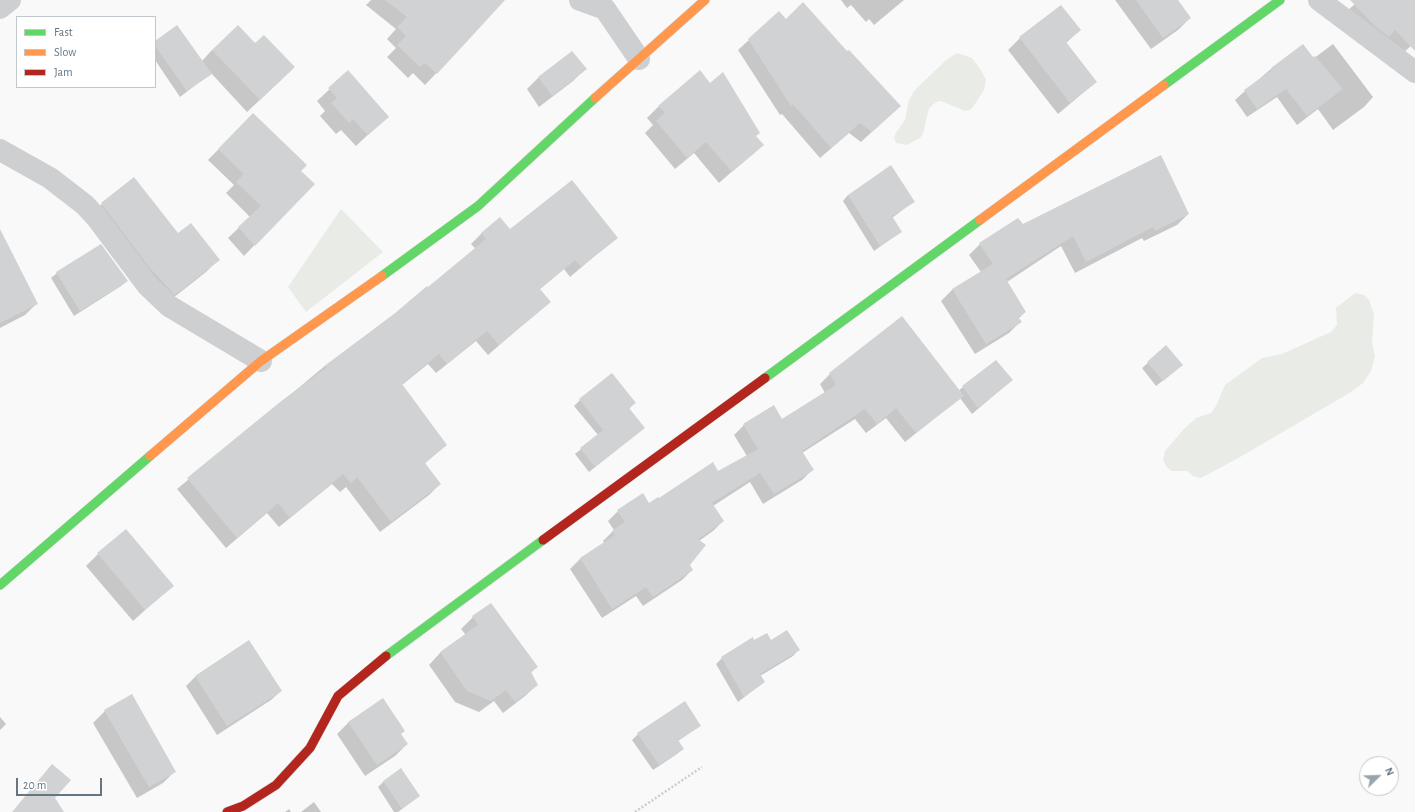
<!DOCTYPE html>
<html>
<head>
<meta charset="utf-8">
<style>
	body { margin:0 }
	#map { position:relative; width:1415px; height:812px; overflow:hidden; background:#f9f9f9; font-family:"Alegreya Sans",sans-serif }
	canvas { display:block }
	.legend { position:absolute; left:16px; top:16px; width:140px; height:72px; box-sizing:border-box; background:#fff; border:1px solid #c1c8cd; margin:0; padding:5px 7px; list-style:none; font-size:12px; color:#657683 }
	.legend li { display:flex; align-items:center; gap:8px; height:20px }
	.legend b { width:20px; border:1px solid #c1c8cd }
	.north { position:absolute; left:1359px; top:756px; width:40px; height:40px; box-sizing:border-box; background:#fff; border:1px solid #c1c8cd; border-radius:50%; rotate:67deg; font-size:11px; font-weight:700; line-height:16px; text-align:center; color:#657683 }
	.north::after { content:''; display:block; margin:auto; width:14px; height:18px; background:#99a4ac; clip-path:polygon(50% 0,100% 100%,50% 72%,0 100%) }
	.scale { position:absolute; left:16px; top:778px; width:86px; height:18px; box-sizing:border-box; border:2px solid #657683; border-top:0; padding-left:5px; font-size:12px; line-height:14px; white-space:nowrap; color:#657683; -webkit-text-stroke:3px #fff; paint-order:stroke }
</style>
</head>
<body>
<div id="map">
<canvas width="1415" height="812"></canvas>
<ul class="legend">
<li><b style="height:5px;background:#63d668"></b>Fast</li>
<li><b style="height:5px;background:#ff974d"></b>Slow</li>
<li><b style="height:5px;background:#b3261e"></b>Jam</li>
</ul>
<div class="north">N</div>
<div class="scale">20 m</div>
</div>
<script>
const c = document.querySelector('canvas').getContext('2d');
c.lineJoin = 'round';
function fill(path, color) { c.fillStyle = color; c.fill(path, 'evenodd'); }
const poly = rows => new Path2D(rows.map(r => 'M' + r).join(''));
function stroke(path, color, width, dash) { c.strokeStyle = color; c.lineWidth = width; c.lineCap = dash ? 'butt' : 'round'; c.setLineDash(dash || []); c.stroke(path); }
const green = poly([
	[957,53,972,58,981,70,986,80,984,90,973,107,970,110,965,111,941,101,936,102,929,108,923,134,920,138,907,145,896,143,894,138,896,133,905,120,909,100,914,91,946,60],
	[341,209,383,252,306,312,288,287],
	[1355,293,1364,295,1369,300,1374,315,1372,341,1375,356,1371,371,1363,383,1351,392,1240,457,1201,478,1193,476,1187,471,1171,471,1166,466,1163,459,1165,451,1184,429,1196,418,1211,413,1216,406,1225,385,1262,358,1282,354,1331,332,1337,325,1336,308]
]);
const shadow = poly([
	[371,0,503,0,480,27,425,85,413,73,408,78,387,57,396,48,387,39,396,29,366,5],
	[841,0,904,0,874,25,869,19,866,22,851,5,847,8],
	[1115,0,1177,0,1190,18,1178,30,1151,49],
	[1359,0,1415,0,1415,42,1399,57,1343,15],
	[1080,30,1066,43,1096,82,1058,114,1008,50,1020,38],
	[749,40,889,116,861,142,849,133,820,158,782,114,780,115,738,50],
	[155,42,202,61,212,50,282,79,247,112,211,73,180,97,155,60],
	[1333,44,1373,97,1364,107,1333,130,1318,109,1297,125,1277,97,1247,117,1235,100,1245,91,1271,69,1313,59],
	[585,69,573,81,539,107,527,89,539,77],
	[348,72,388,116,356,146,341,130,336,134,320,116,325,111,317,101],
	[710,84,762,145,719,183,694,153,675,169,645,133,653,125,647,118,659,106],
	[253,114,300,171,313,184,244,256,228,238,250,217,226,193,234,185,208,160],
	[848,195,913,202,892,218,901,232,874,251,843,201],
	[102,204,178,235,218,260,206,272,163,306,90,216],
	[1188,214,1177,225,1144,241,1142,238,1075,273,1061,246,1007,282,1025,312,1018,319,1020,322,1009,333,975,354,941,301,952,290,981,272,969,255,980,244,1022,226],
	[0,231,37,303,25,315,0,328],
	[510,231,616,238,570,277,564,269,539,290,549,302,488,355,476,341,436,373,428,364,402,385,446,445,424,464,440,484,429,495,380,532,346,487,340,492,332,484,279,527,267,513,226,548,177,489,326,365,428,289,476,249,471,244,482,233],
	[57,273,127,281,121,286,74,316,51,278],
	[1166,347,1175,371,1156,386,1142,368],
	[996,361,1012,380,972,414,960,398,905,442,886,418,866,433,855,419,802,453,812,470,802,480,763,504,750,482,713,506,723,521,713,531,699,541,689,565,692,570,682,580,643,606,636,596,602,618,570,569,580,559,604,544,603,541,614,530,608,521,618,511,642,495,648,504,718,473,747,456,734,435,744,425,774,407,782,420,825,393,820,384,830,374,958,391],
	[580,400,634,403,629,409,638,433,589,472,575,454,598,435,574,406],
	[98,554,172,586,133,621,86,566],
	[473,617,536,667,531,673,537,685,525,696,503,713,494,701,479,712,455,702,429,665,440,653,466,635,461,629],
	[249,641,281,691,271,700,217,735,186,686,196,676],
	[754,641,771,641,798,650,793,656,760,676,764,682,738,702,716,664,722,658],
	[105,711,175,771,163,783,137,798,93,723],
	[0,717,6,724,0,730],
	[349,722,407,744,395,756,365,776,337,734],
	[700,726,678,741,683,749,677,754,653,770,632,740,638,734],
	[384,781,419,796,398,812,394,812,378,787],
	[314,802,321,812,301,812],
	[289,809,291,812,285,812]
]);
const building = poly([
	[385,0,505,0,437,74,425,63,420,67,397,45,406,36,397,27,407,17],
	[1136,0,1178,0,1191,18,1163,38],
	[1350,0,1415,0,1415,51,1395,30,1389,37,1375,26],
	[803,2,847,51,849,50,901,106,872,132,860,123,831,148,793,104,791,106,748,39,779,11,786,19],
	[1061,5,1081,30,1066,42,1097,82,1070,103,1019,37],
	[177,25,212,74,187,91,155,46,155,41],
	[238,25,255,43,264,35,295,67,260,100,212,50],
	[1303,44,1313,57,1315,56,1343,89,1307,116,1286,89,1257,109,1244,90,1272,70,1271,68],
	[572,51,587,69,552,96,538,77],
	[348,70,389,117,368,135,353,119,349,123,331,103,337,98,328,88],
	[700,70,710,83,723,72,760,133,756,136,764,145,732,172,706,142,687,158,656,121,665,113,658,106],
	[253,113,307,165,301,171,315,184,255,246,238,227,261,206,236,182,244,174,218,149],
	[1161,155,1189,214,1155,231,1153,227,1086,262,1073,236,1006,279,1026,312,1018,317,1022,322,986,344,952,289,993,264,979,243,1018,218,1023,224],
	[891,165,915,202,892,216,902,232,880,246,848,195],
	[134,177,178,233,191,223,220,260,175,295,149,267,101,203],
	[572,180,618,238,581,267,575,260,540,289,551,302,499,345,487,331,447,364,439,354,402,384,447,445,425,463,441,484,391,522,357,477,351,483,343,474,290,518,278,503,237,538,187,478,280,402,327,367,326,365,394,314,427,286,428,287,486,239,481,233,500,217,510,229],
	[0,229,38,304,0,323],
	[101,244,128,281,80,311,56,272],
	[902,316,964,396,916,433,896,408,877,424,865,409,802,451,814,470,774,494,760,473,712,503,724,521,698,539,706,545,690,565,693,570,653,597,646,587,612,609,580,558,615,535,612,531,625,522,617,510,643,493,649,503,658,497,659,498,713,462,718,471,758,449,743,424,774,405,782,419,836,385,829,373],
	[1166,345,1183,365,1163,381,1147,362],
	[996,360,1013,380,978,408,962,386],
	[612,373,636,403,629,408,645,428,595,467,580,448,603,430,579,399],
	[126,529,174,586,145,610,97,553],
	[491,603,538,667,531,672,538,685,515,702,506,690,491,701,467,691,440,652,478,625,472,616],
	[787,630,800,650,760,674,765,682,744,697,721,657,753,637,754,640,767,633,771,640],
	[249,640,282,691,227,726,195,676],
	[132,694,176,772,149,787,104,710],
	[383,698,405,731,401,734,408,744,377,765,348,722],
	[685,701,701,726,678,740,684,749,659,765,637,733],
	[52,764,71,780,55,798,64,812,12,812],
	[401,768,420,796,402,809,383,781]
]);
const path = poly([
	[635,812,702,767]
]);
const street = poly([
	[580,0,605,9,639,59],
	[1319,0,1415,72],
	[0,8,10,0],
	[0,150,50,178,85,205,96,217,147,285,169,306,261,361]
]);
const fast = poly([
	[1164,85,1280,0],
	[382,276,478,206,595,98],
	[765,378,980,220],
	[0,585,150,456],
	[386,656,543,540]
]);
const slow = poly([
	[595,98,705,0],
	[980,220,1164,85],
	[150,456,261,361,382,276]
]);
const jam = poly([
	[543,540,765,378],
	[227,812,243,806,276,785,310,748,338,696,386,656]
]);
fill(green, '#e8ebe6');
fill(shadow, '#0003');
fill(building, '#d0d2d3');
stroke(fast, '#d5d6d7', 10);
stroke(slow, '#d5d6d7', 10);
stroke(jam, '#d5d6d7', 10);
stroke(path, '#cbcccd', 2.5, [2, 2]);
stroke(street, '#cecfd0', 22);
stroke(fast, '#63d668', 9);
stroke(slow, '#ff974d', 9);
stroke(jam, '#b3261e', 9);
</script>
</body>
</html>
